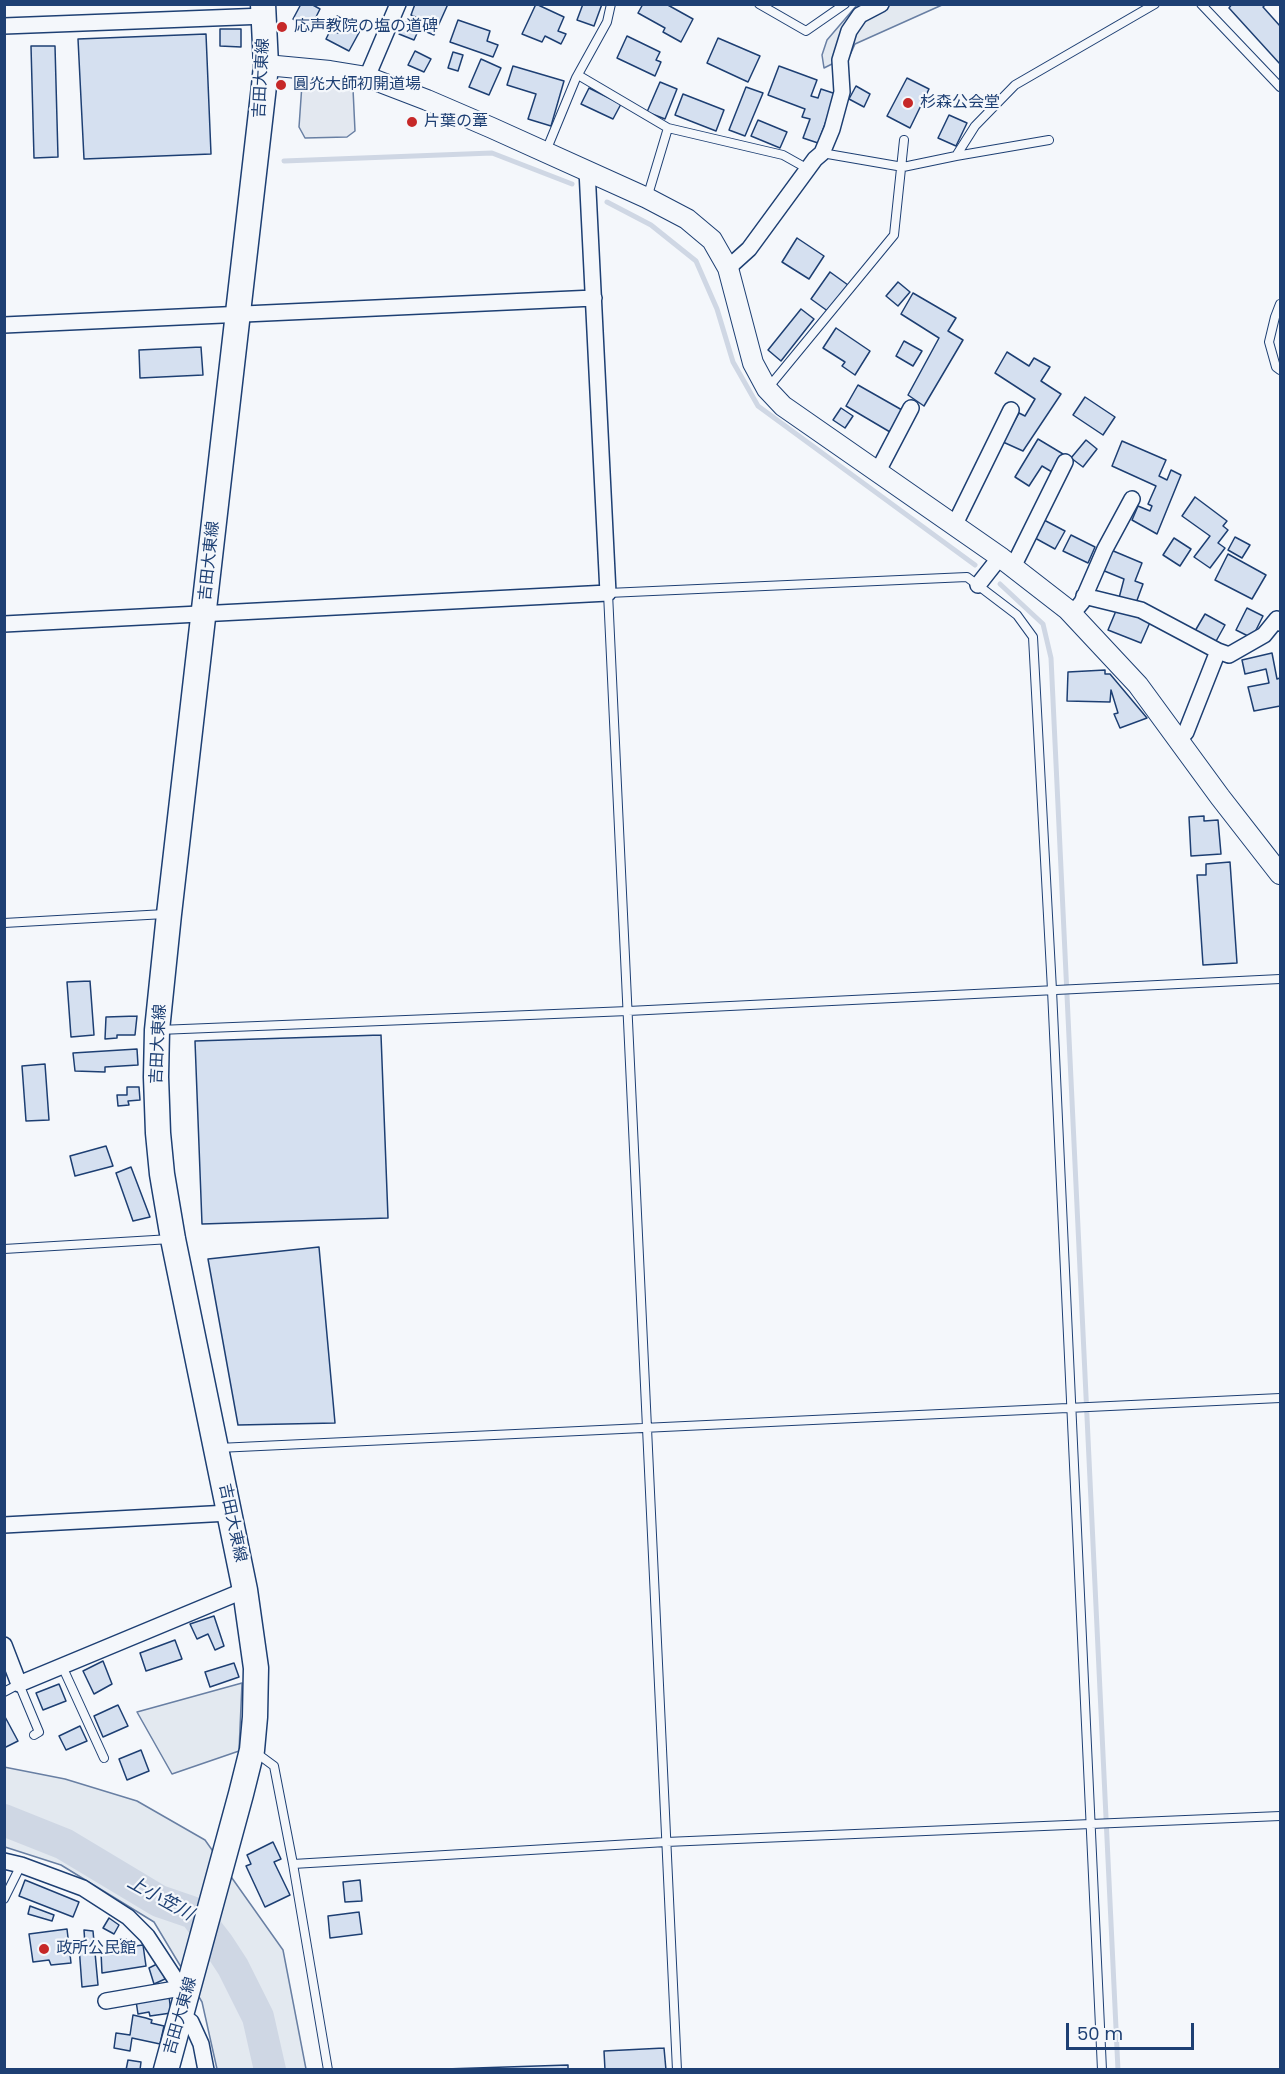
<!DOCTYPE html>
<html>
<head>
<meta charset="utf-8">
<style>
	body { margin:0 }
	#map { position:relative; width:1285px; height:2074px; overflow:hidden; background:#f4f7fb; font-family:Poppins,sans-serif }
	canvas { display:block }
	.frame { position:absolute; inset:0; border:6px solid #1d3f73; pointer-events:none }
	.scale { position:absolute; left:1066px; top:2023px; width:128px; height:27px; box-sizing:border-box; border:3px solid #1d3f73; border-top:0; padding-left:8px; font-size:18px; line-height:21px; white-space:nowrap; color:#1d3f73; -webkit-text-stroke:4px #f4f7fb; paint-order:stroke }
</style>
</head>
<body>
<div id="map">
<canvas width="1285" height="2074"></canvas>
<div class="frame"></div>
<div class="scale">50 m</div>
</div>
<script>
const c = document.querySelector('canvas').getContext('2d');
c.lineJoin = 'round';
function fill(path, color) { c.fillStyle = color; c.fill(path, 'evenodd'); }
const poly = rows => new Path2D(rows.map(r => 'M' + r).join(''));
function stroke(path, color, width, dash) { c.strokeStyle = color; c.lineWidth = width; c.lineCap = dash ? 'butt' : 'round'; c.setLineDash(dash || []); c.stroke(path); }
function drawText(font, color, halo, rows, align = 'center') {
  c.font = font + ' Poppins,"Noto Sans JP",sans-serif'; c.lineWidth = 4.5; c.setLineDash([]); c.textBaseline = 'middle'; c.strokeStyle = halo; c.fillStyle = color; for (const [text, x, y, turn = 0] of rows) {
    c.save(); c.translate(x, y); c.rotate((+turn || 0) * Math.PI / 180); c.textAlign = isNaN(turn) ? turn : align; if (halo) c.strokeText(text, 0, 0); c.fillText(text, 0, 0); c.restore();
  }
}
const green = poly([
	[857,5,942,5,855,44,850,55,824,68,822,55,827,40,857,5],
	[242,1683,239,1751,172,1774,137,1712,242,1683],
	[4,1767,65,1779,137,1801,205,1840,283,1950,306,2069,217,2069,202,2002,154,1922,61,1865,5,1847,4,1767]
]);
const parking = poly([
	[302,84,353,89,355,131,347,137,305,138,299,127,302,84]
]);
const stream = poly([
	[284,161,492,153,572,184],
	[607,202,651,225,696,261,717,309,733,362,758,406,975,565],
	[1000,584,1043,624,1051,658,1118,2070]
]);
const river = poly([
	[4,1820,64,1844,159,1901,194,1913,218,1944,233,1967,258,2017,270,2070]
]);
const building = poly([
	[301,4,311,4,320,9,315,19,319,21,314,30,293,19,301,4],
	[415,4,448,4,434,35,422,30,426,22,411,15,415,4],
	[536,4,564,17,558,31,566,34,561,44,545,36,542,42,522,34,536,4],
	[583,4,602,4,594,26,577,20,583,4],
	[643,4,666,4,693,19,681,42,663,32,665,28,638,13,643,4],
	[1232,4,1266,4,1263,7,1280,26,1280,64,1229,8,1232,4],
	[337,16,361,29,349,51,326,39,331,29,338,33,340,30,332,26,337,16],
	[458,20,490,31,487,41,498,45,493,57,450,42,458,20],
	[405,22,419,29,414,40,399,34,405,22],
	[220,29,241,29,241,47,220,46,220,29],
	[206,34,211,154,84,159,78,39,206,34],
	[627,36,660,52,656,60,661,62,655,76,617,58,627,36],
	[718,38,760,56,748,82,707,63,718,38],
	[31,46,55,46,58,157,34,158,31,46],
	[415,51,431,59,424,72,408,65,415,51],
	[453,52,463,55,458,71,448,68,453,52],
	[481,59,501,68,489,95,469,87,481,59],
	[513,66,564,81,551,126,528,119,536,94,507,85,513,66],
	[779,66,817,80,811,96,818,98,821,89,836,94,818,143,803,138,810,119,802,117,805,109,768,95,779,66],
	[907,78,929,89,910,128,887,116,907,78],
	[660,82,677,89,665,119,647,112,660,82],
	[856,86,870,94,864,107,849,99,856,86],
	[746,87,763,93,745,136,729,130,746,87],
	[589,88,621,104,613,119,581,104,589,88],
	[683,94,724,110,716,131,675,115,683,94],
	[949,115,967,123,956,146,938,138,949,115],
	[758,120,787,132,780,148,751,136,758,120],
	[797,238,824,256,809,279,782,262,797,238],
	[830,272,848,285,829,312,811,299,830,272],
	[898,282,910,292,898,306,886,296,898,282],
	[913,293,956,318,948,331,963,340,924,406,908,395,939,338,901,314,913,293],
	[801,309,814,319,781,361,768,350,801,309],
	[836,328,870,351,855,375,842,366,845,362,823,348,836,328],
	[904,341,922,351,913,366,896,356,904,341],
	[201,347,203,375,140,378,139,350,201,347],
	[1007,352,1029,366,1034,358,1050,367,1041,381,1061,394,1023,451,1003,442,1019,413,1025,416,1035,399,995,373,1007,352],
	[858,385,902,410,890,432,846,406,858,385],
	[1085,397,1115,417,1103,435,1073,415,1085,397],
	[841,408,853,416,845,428,833,420,841,408],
	[1038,439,1063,454,1052,472,1042,466,1029,486,1015,477,1038,439],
	[1086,440,1097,449,1083,467,1071,458,1086,440],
	[1122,441,1166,460,1159,476,1167,480,1171,470,1181,475,1157,534,1132,520,1138,506,1150,511,1152,506,1148,504,1156,486,1112,466,1122,441],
	[1195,497,1227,521,1223,526,1228,530,1218,543,1225,548,1210,568,1194,557,1210,536,1182,516,1195,497],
	[1044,520,1065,531,1055,549,1035,538,1044,520],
	[1071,535,1095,547,1088,563,1063,551,1071,535],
	[1235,537,1250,545,1242,558,1228,550,1235,537],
	[1174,538,1191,549,1180,566,1163,555,1174,538],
	[1111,550,1142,563,1135,581,1143,584,1136,603,1119,598,1124,579,1102,570,1111,550],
	[1228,554,1266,575,1252,599,1215,580,1228,554],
	[1118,606,1151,620,1141,643,1108,630,1118,606],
	[1247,608,1263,616,1252,638,1236,630,1247,608],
	[1205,614,1225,625,1215,643,1195,631,1205,614],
	[1272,653,1277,679,1280,678,1280,706,1254,711,1248,687,1269,683,1266,669,1245,674,1242,660,1272,653],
	[1105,670,1105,674,1110,674,1147,718,1120,728,1114,714,1118,713,1111,690,1110,702,1067,701,1068,672,1105,670],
	[1204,816,1204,821,1218,820,1221,854,1191,856,1189,817,1204,816],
	[1230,862,1237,963,1203,965,1197,875,1206,875,1206,864,1230,862],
	[90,981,94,1035,71,1037,67,982,90,981],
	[137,1016,135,1035,117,1035,117,1038,105,1039,106,1017,137,1016],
	[381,1035,388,1218,202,1224,195,1041,381,1035],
	[137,1049,138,1065,105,1067,105,1072,75,1071,73,1053,137,1049],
	[45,1064,49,1120,26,1121,22,1066,45,1064],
	[127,1087,139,1087,140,1100,128,1101,129,1105,118,1106,117,1095,127,1095,127,1087],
	[106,1146,113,1166,75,1176,70,1156,106,1146],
	[131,1167,150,1217,133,1221,116,1173,131,1167],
	[319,1247,335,1423,238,1425,208,1259,319,1247],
	[214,1616,224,1646,215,1650,208,1634,197,1639,190,1624,214,1616],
	[175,1640,182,1659,146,1671,140,1653,175,1640],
	[103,1661,112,1684,94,1694,83,1671,103,1661],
	[234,1663,239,1677,210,1687,205,1672,234,1663],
	[59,1684,66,1701,43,1710,36,1693,59,1684],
	[118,1705,128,1726,103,1737,94,1716,118,1705],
	[4,1715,18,1741,4,1748,4,1715],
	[80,1726,87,1741,66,1750,59,1736,80,1726],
	[141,1750,149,1771,127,1780,119,1759,141,1750],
	[273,1842,281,1859,274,1862,290,1895,265,1907,246,1866,251,1864,247,1855,273,1842],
	[25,1880,79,1902,73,1917,19,1896,25,1880],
	[360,1880,362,1901,345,1902,343,1882,360,1880],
	[30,1906,54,1915,52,1921,28,1914,30,1906],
	[359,1912,362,1934,330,1938,328,1916,359,1912],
	[109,1918,119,1925,114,1934,103,1928,109,1918],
	[67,1929,71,1963,51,1965,49,1960,33,1962,29,1934,67,1929],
	[84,1930,93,1931,98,1985,82,1987,79,1946,85,1945,84,1930],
	[126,1939,127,1947,143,1945,146,1966,102,1973,101,1952,113,1951,112,1940,126,1939],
	[159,1963,165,1979,154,1984,149,1968,159,1963],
	[169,1996,171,2013,150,2016,149,2012,138,2014,136,2001,169,1996],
	[133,2015,146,2018,152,2020,151,2023,164,2026,160,2044,132,2038,130,2051,114,2048,116,2033,130,2035,133,2015],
	[664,2048,666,2070,605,2070,604,2051,664,2048],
	[128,2060,141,2062,140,2070,126,2070,128,2060],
	[568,2065,568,2070,414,2070,568,2065]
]);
const service = poly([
	[759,4,806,31,845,4],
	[1201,4,1280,87],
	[578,75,668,128,783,155,808,169],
	[546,151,576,78,607,22,611,4],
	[822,153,903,167,956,156,975,126,1015,85,1155,4],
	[956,156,1049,140],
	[647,198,668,128],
	[1280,304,1275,317,1269,342,1276,367,1280,370],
	[768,388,894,235,904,140],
	[4,923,165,914],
	[159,1030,628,1011,1280,979],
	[4,1249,171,1239],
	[218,1448,1280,1398],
	[62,1666,104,1758],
	[4,1692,19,1684,39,1732,34,1735],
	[255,1752,274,1766,293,1864,666,1842,1280,1816],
	[293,1864,328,2070],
	[4,1899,21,1865],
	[677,2070,608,593,967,577,1017,615,1033,637,1052,990,1102,2070]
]);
const minor = poly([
	[4,26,265,16],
	[367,77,398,4],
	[728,268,749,249,815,159,822,153,832,129,842,92,840,60,849,31,860,15,881,4],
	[4,325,594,298],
	[878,471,911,408],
	[954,526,1011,410],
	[1013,567,1065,462],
	[978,585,1000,557],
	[1084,596,1141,610,1218,651,1186,732,1179,740],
	[1072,614,1082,602,1105,549,1132,499],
	[4,624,608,593,587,170],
	[1218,651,1229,655,1264,635,1277,619,1280,623],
	[4,1525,229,1513],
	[4,1645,19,1684,245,1590],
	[4,1861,21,1865,83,1888,128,1917,147,1936,187,1997],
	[106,2001,181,1988],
	[181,2015,191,2022,201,2044,206,2070]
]);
const tertiary = poly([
	[266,65,330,71,367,77,427,100,492,128,647,198,687,219,712,240,728,268,753,363,767,389,783,406,1000,557,1067,609,1138,685,1220,797,1280,874]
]);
const primary = poly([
	[166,2070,241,1794,252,1750,255,1717,256,1668,245,1590,173,1239,162,1174,158,1133,156,1077,157,1030,169,914,264,86,266,65,263,4]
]);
const markers = [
	[282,27,6,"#c62828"],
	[281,85,6,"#c62828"],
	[908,103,6,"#c62828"],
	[412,122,6,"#c62828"],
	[44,1949,6,"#c62828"]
];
const poiNames = [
	["応声教院の塩の道碑",294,27],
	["圓灮大師初開道場",293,85],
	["杉森公会堂",920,103],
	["片葉の葦",424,122],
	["政所公民館",56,1949]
];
const streetNames = [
	["吉田大東線",262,78,-87],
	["吉田大東線",210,561,-84],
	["吉田大東線",159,1044,-87],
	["吉田大東線",232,1523,78],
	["吉田大東線",181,2016,-74]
];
const waterNames = [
	["上小笠川",160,1899,29]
];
fill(green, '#e3e9f0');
stroke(green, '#687fa3', 1.5);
fill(parking, '#e3e8f0');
stroke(parking, '#687fa3', 1.5);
stroke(stream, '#cfd7e4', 5);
stroke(river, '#cfd7e4', 32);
fill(building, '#d5e0f0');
stroke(building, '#1d3f73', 1.5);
stroke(service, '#1d3f73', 10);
stroke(minor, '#1d3f73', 18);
stroke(tertiary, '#1d3f73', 22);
stroke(primary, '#1d3f73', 27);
stroke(service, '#f4f7fb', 8);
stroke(minor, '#f4f7fb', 15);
stroke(tertiary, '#f4f7fb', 20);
stroke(primary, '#f4f7fb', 24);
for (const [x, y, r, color] of markers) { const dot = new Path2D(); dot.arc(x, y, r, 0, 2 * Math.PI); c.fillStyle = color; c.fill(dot); stroke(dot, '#f4f7fb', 2); }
drawText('16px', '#1d3f73', '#f4f7fb', poiNames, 'left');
drawText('16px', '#1d3f73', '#f4f7fb', streetNames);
drawText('italic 18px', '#1d3f73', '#f4f7fb', waterNames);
</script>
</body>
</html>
